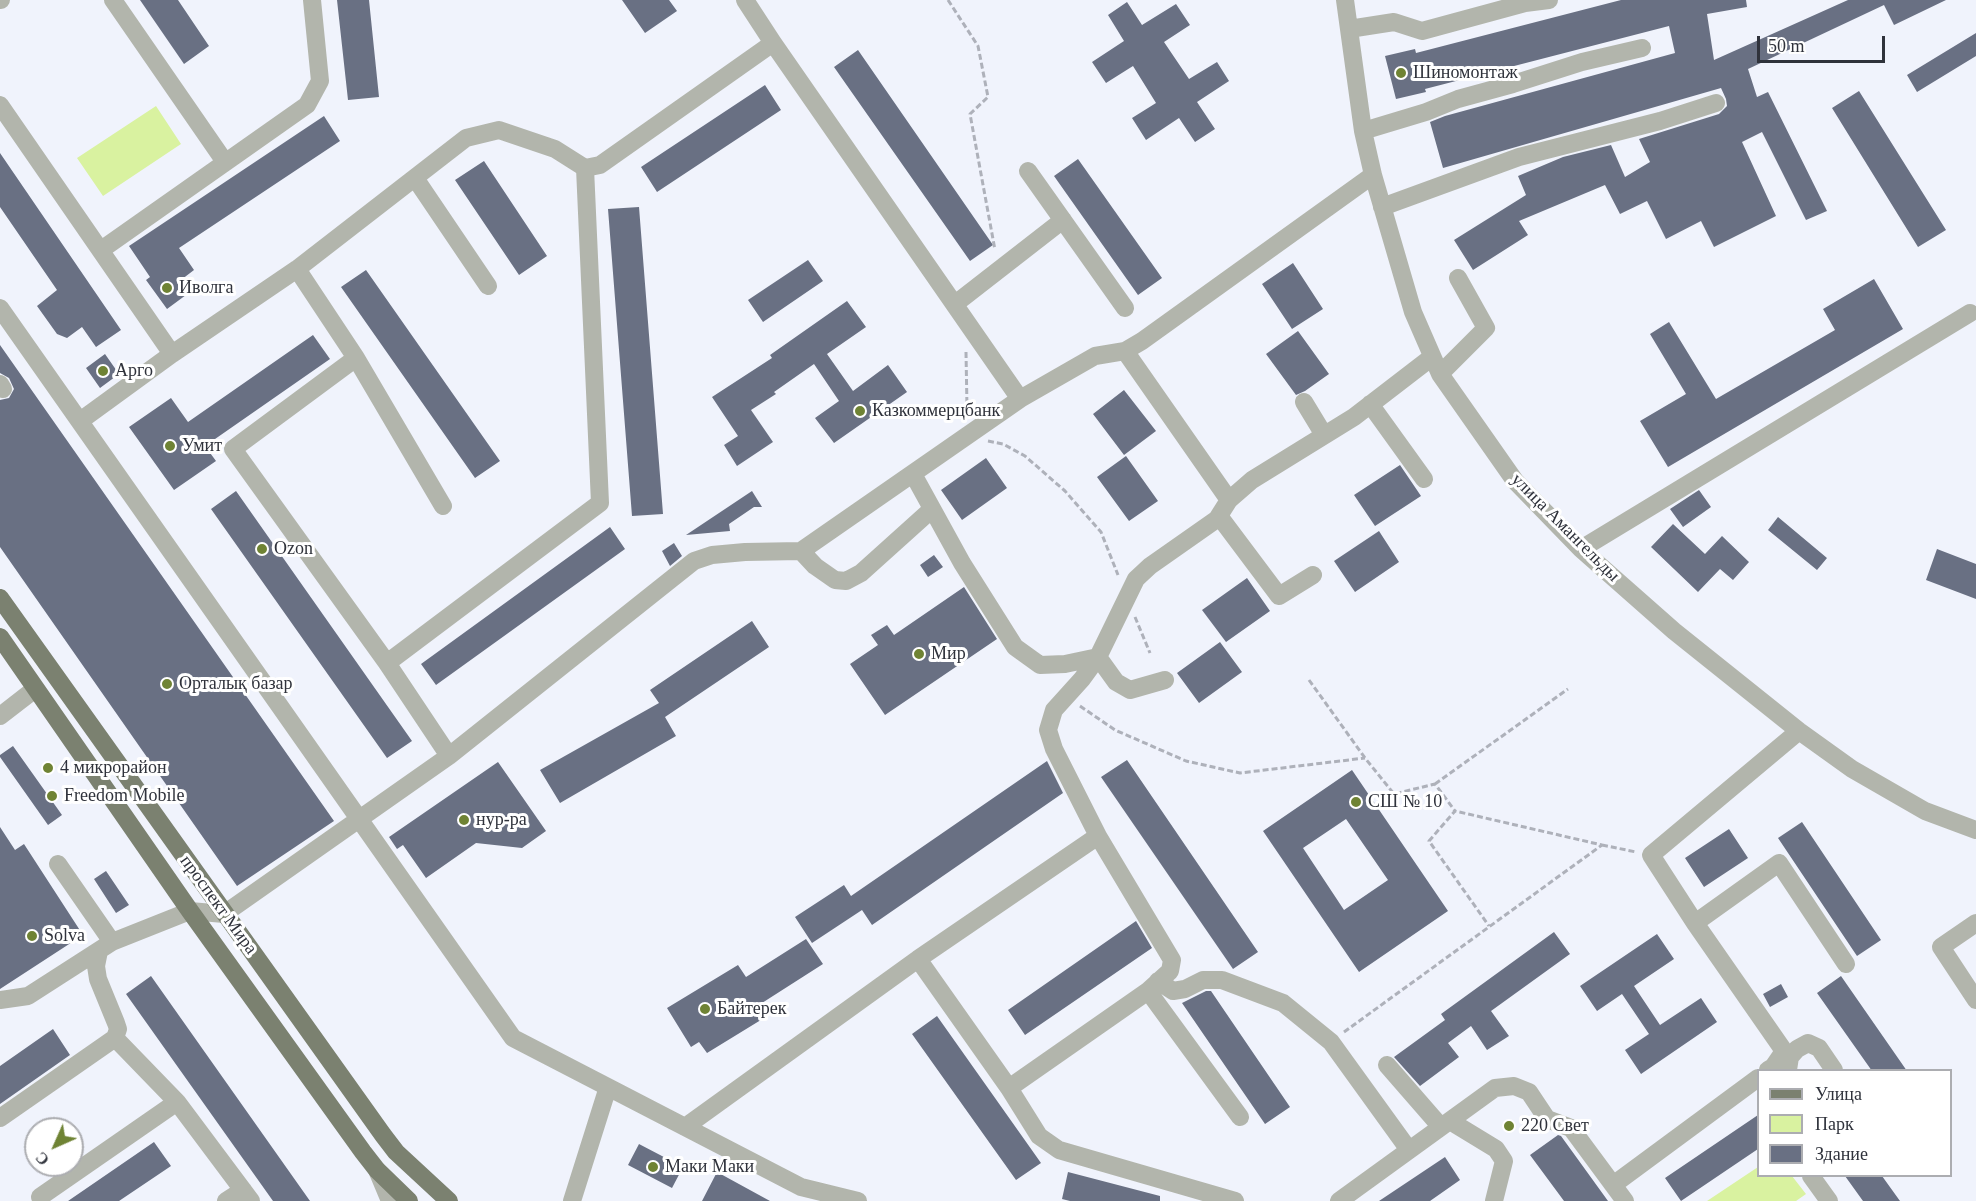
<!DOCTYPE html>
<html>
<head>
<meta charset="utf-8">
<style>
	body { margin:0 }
	#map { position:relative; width:1976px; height:1201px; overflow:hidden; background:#f0f3fc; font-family:"Times New Roman",serif }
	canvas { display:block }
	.legend { position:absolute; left:1757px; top:1069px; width:195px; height:108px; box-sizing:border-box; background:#fff; border:2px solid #acadb1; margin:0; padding:8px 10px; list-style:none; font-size:18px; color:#2f323b }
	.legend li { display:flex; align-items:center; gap:12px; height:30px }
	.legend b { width:30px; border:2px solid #acadb1 }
	.north { position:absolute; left:24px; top:1117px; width:60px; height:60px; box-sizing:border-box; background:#fff; border:2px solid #acadb1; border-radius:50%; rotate:225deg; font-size:16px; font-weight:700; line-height:24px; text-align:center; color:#2f323b }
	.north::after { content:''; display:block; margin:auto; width:21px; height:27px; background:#6f8334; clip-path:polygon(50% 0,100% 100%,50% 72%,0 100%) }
	.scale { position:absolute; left:1757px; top:36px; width:128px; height:27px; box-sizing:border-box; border:3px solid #2f323b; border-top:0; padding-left:8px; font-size:18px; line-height:21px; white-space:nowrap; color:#2f323b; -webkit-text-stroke:4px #fff; paint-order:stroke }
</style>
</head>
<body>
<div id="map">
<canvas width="1976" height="1201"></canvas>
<ul class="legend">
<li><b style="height:8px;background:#7b8170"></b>Улица</li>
<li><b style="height:16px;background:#d9f2a0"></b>Парк</li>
<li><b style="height:16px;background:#697083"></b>Здание</li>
</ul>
<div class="north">С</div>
<div class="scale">50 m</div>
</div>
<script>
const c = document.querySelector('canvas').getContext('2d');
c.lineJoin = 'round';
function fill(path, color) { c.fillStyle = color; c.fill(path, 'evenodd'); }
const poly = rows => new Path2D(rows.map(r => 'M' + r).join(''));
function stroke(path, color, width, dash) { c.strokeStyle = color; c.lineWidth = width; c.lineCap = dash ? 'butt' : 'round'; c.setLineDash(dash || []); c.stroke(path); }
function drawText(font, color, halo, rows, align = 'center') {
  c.font = font + ' "Times New Roman",serif'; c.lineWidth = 6; c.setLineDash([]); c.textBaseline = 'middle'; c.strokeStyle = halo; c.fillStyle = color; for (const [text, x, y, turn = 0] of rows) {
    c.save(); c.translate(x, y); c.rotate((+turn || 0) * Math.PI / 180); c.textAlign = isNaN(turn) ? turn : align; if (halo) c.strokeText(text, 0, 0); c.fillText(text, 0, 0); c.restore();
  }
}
const green = poly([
	[156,106,181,144,103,196,77,158],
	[1758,1167,1758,1176,1792,1176,1806,1194,1796,1201,1707,1201]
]);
const building = poly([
	[140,0,178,0,209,46,184,64],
	[337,0,369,0,379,97,348,100],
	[622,0,669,0,677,11,645,33],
	[1621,0,1746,0,1747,7,1707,14,1714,60,1848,0,1946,0,1894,25,1884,5,1748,69,1757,97,1768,92,1827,211,1806,220,1762,132,1742,142,1776,216,1714,247,1701,221,1666,239,1647,201,1620,214,1605,185,1519,221,1528,235,1473,270,1454,240,1526,195,1518,176,1563,157,1611,145,1625,177,1650,162,1639,139,1719,114,1727,106,1726,99,1721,88,1443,168,1430,122,1445,116,1675,53,1669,26,1425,89,1426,92,1396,99,1385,56,1415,49,1416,53],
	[1127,2,1142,25,1176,4,1190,25,1164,42,1189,79,1217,62,1229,81,1197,102,1215,129,1195,142,1179,118,1146,140,1132,118,1156,103,1133,66,1106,83,1092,62,1124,41,1108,15],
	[1976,33,1976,56,1917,92,1907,75],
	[858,50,993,245,970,261,834,67],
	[765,85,781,110,657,192,641,167],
	[1859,91,1946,230,1918,247,1832,108],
	[324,116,340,141,179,248,194,270,177,283,186,295,167,309,146,280,150,277,129,246],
	[0,153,121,330,96,347,82,327,67,338,57,334,37,306,57,290,0,207],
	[1078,159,1162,278,1138,295,1054,176],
	[484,161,547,256,519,275,455,180],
	[639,207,663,514,632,516,608,209],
	[808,260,823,281,763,322,748,300],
	[1293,263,1323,309,1292,329,1262,284],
	[366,270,500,461,475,478,341,287],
	[1874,279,1903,329,1668,467,1640,421,1686,394,1650,334,1669,322,1716,399,1835,330,1823,309],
	[847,301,866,327,827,354,853,391,888,365,907,392,834,443,815,418,839,401,814,364,774,392,776,394,751,410,773,442,737,466,724,445,738,436,712,397,772,358,770,355],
	[1298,331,1329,374,1305,391,1296,395,1266,354],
	[313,335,330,359,205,446,216,461,174,490,129,427,171,398,188,422],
	[0,345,334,821,237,886,0,547,0,400,9,398,14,389,9,378,0,373],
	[105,354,119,374,100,388,86,368],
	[1124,390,1156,431,1124,455,1093,414],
	[1126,456,1158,501,1129,521,1097,477],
	[986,458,1007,488,962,520,941,490],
	[1400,465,1421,496,1375,526,1354,495],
	[1699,490,1711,507,1683,527,1670,509],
	[236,491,412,741,387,758,211,509],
	[752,491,762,507,754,507,729,524,730,531,686,535],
	[1778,517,1827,558,1817,570,1768,530],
	[1673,524,1705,554,1722,536,1749,562,1733,580,1720,569,1698,592,1651,547],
	[610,527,625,549,436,685,421,664],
	[1379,531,1399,562,1355,592,1334,561],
	[674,543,682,556,670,566,662,551],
	[1937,549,1976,564,1976,599,1926,580],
	[934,555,943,567,928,577,920,565],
	[1247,578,1270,611,1226,642,1202,610],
	[964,587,997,639,885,715,850,664,878,645,871,635,887,625,894,635],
	[752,621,769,647,665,717,676,736,560,803,540,770,659,703,650,690],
	[1220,642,1242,672,1199,703,1177,673],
	[13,746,62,815,48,825,0,757,0,755],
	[1127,760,1258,952,1233,969,1101,777],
	[1047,761,1063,793,872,925,862,910,812,943,795,917,844,885,851,896],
	[498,762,546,831,522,848,476,843,426,878,403,845,397,849,389,837],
	[1352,770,1448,911,1359,972,1263,831],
	[1346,819,1388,880,1344,910,1303,848],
	[1802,822,1881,940,1857,956,1778,838],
	[0,827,15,850,24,844,83,935,0,989],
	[1729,829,1748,858,1704,887,1685,858],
	[106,871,129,905,116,913,94,879],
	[1136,921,1152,948,1025,1035,1008,1010],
	[1554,932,1570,954,1491,1011,1509,1036,1487,1050,1471,1026,1448,1043,1459,1057,1420,1086,1394,1057,1445,1020,1441,1014],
	[1657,934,1674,959,1634,986,1660,1025,1701,998,1717,1022,1641,1074,1625,1050,1649,1034,1622,994,1597,1011,1580,986],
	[806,939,823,964,762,1003,769,1015,707,1053,699,1042,691,1047,667,1008,738,965,746,977],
	[151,976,310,1201,273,1201,126,994],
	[1841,976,1907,1071,1872,1071,1817,993],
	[1781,984,1788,997,1770,1007,1763,994],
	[1206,991,1211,991,1290,1107,1265,1124,1182,1003],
	[937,1016,1041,1163,1016,1180,912,1034],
	[53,1029,70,1055,0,1104,0,1066],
	[1758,1115,1758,1149,1681,1201,1665,1178],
	[1558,1135,1561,1136,1608,1201,1564,1201,1530,1155],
	[154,1142,171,1166,119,1201,68,1201],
	[639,1144,683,1167,672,1188,628,1165],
	[1445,1157,1460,1180,1430,1201,1379,1201],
	[717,1172,770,1201,702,1201],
	[1068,1172,1160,1196,1160,1201,1070,1201,1062,1199],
	[1845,1176,1882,1176,1900,1201,1863,1201]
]);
const path = poly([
	[948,0,978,46,988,97,970,114,995,250],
	[960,419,967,408,966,352],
	[988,441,1003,444,1025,456,1065,491,1101,532,1118,575],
	[1135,617,1150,653],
	[1309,680,1365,758,1394,794,1435,784,1455,811,1429,841,1489,926],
	[1080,706,1115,730,1186,761,1240,773,1365,758],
	[1435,784,1568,689],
	[1602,845,1636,852],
	[1344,1032,1602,845,1455,811]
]);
const minor = poly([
	[0,0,1,0],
	[113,0,225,162,113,0],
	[1345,0,1363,131,1373,175,1413,312,1440,374,1515,481,1581,549,1674,631,1799,731,1852,769,1925,811,1976,830],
	[1349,29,1394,22,1422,31,1525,3,1549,0],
	[773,43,1020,399,1095,356,1125,351,1142,341,1373,175],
	[0,105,172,354],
	[1363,131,1426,112,1458,99,1513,84,1582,62,1642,48],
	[1028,171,1125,308],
	[415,178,488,286],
	[1382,207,1519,157,1660,121,1716,103],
	[101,250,307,105,320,81,312,0],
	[297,269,356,358,233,449,387,663],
	[955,304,1063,220],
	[0,308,513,1038,801,1187,858,1201],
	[1125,351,1229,500],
	[356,358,443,506],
	[1440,374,1486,328,1458,278],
	[0,384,3,389],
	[1304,402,1324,435],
	[1370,404,1424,479],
	[80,421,172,354,297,269,466,138,499,130,555,149,585,168,600,165,773,43,745,0],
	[913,474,962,563,1015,647,1040,665,1065,664,1098,657,1116,682,1130,690,1165,680],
	[1219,516,1279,596,1313,575],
	[1581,549,1970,313],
	[801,551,815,566,835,580,846,581,861,573,931,510],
	[0,716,35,689],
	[449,756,387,663,600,503,585,168],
	[1098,836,1054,749,1048,730,1054,710,1082,679,1098,657,1136,579,1150,566,1217,519,1229,500,1252,480,1354,417,1432,357],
	[58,864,112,942],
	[1695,923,1779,863,1846,964],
	[1976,923,1941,947,1976,1000],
	[1158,981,1173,991,1185,989,1203,980,1222,980,1283,1003,1331,1042,1409,1150],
	[1148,991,1240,1117],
	[0,1000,28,996,112,942,190,911,224,914,449,756,694,561,712,555,745,552,801,551,1020,399],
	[115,1038,177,1102,251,1201],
	[1387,1065,1441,1127],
	[1768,1070,1773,1067,1784,1051,1695,923,1651,855,1799,731],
	[1788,1070,1790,1057,1797,1049,1808,1043,1819,1048,1834,1070],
	[1009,1088,1039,1136,1059,1150,1235,1201],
	[0,1118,115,1038,118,1029,116,1023,98,979,96,966,99,951],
	[1450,1121,1496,1149,1504,1161,1494,1201],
	[685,1127,918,959,1098,836,1172,960,1170,971,1148,991,1009,1088,918,959],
	[377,1170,390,1201],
	[1811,1176,1829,1201],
	[1613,1185,1758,1078],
	[40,1197,177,1102],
	[226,1201,243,1190],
	[572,1201,608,1087],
	[1339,1201,1495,1088,1514,1086,1529,1092,1547,1119,1571,1128,1625,1201]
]);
const major = poly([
	[0,598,383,1135,396,1152,449,1201],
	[0,637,190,911,363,1152,377,1170,409,1201]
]);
const markers = [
	[1401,73,6,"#6f8334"],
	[167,288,6,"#6f8334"],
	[103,371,6,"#6f8334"],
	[860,411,6,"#6f8334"],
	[170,446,6,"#6f8334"],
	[262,549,6,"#6f8334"],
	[919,654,6,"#6f8334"],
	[167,684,6,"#6f8334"],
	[48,768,6,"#6f8334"],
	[52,796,6,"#6f8334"],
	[1356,802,6,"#6f8334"],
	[464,820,6,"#6f8334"],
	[32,936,6,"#6f8334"],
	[705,1009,6,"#6f8334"],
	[1509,1126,6,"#6f8334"],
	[653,1167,6,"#6f8334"]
];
const poiNames = [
	["Шиномонтаж",1413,73],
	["Иволга",179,288],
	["Арго",115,371],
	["Казкоммерцбанк",872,411],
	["Умит",182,446],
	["Ozon",274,549],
	["Мир",931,654],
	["Орталық базар",179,684],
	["4 микрорайон",60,768],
	["Freedom Mobile",64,796],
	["СШ № 10",1368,802],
	["нур-ра",476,820],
	["Solva",44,936],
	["Байтерек",717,1009],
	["220 Свет",1521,1126],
	["Маки Маки",665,1167]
];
const streetNames = [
	["улица Амангельды",1565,528,45],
	["проспект Мира",218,905,54]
];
fill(green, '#d9f2a0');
fill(building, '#697083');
stroke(path, '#aeb1ba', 3, [6, 3]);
stroke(minor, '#b2b5ac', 18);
stroke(major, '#7b8170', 18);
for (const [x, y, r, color] of markers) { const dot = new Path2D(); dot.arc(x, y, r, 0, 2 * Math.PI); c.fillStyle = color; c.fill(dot); stroke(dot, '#fff', 2); }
drawText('18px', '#2f323b', '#fff', poiNames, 'left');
drawText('18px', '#2f323b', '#fff', streetNames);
</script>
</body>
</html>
